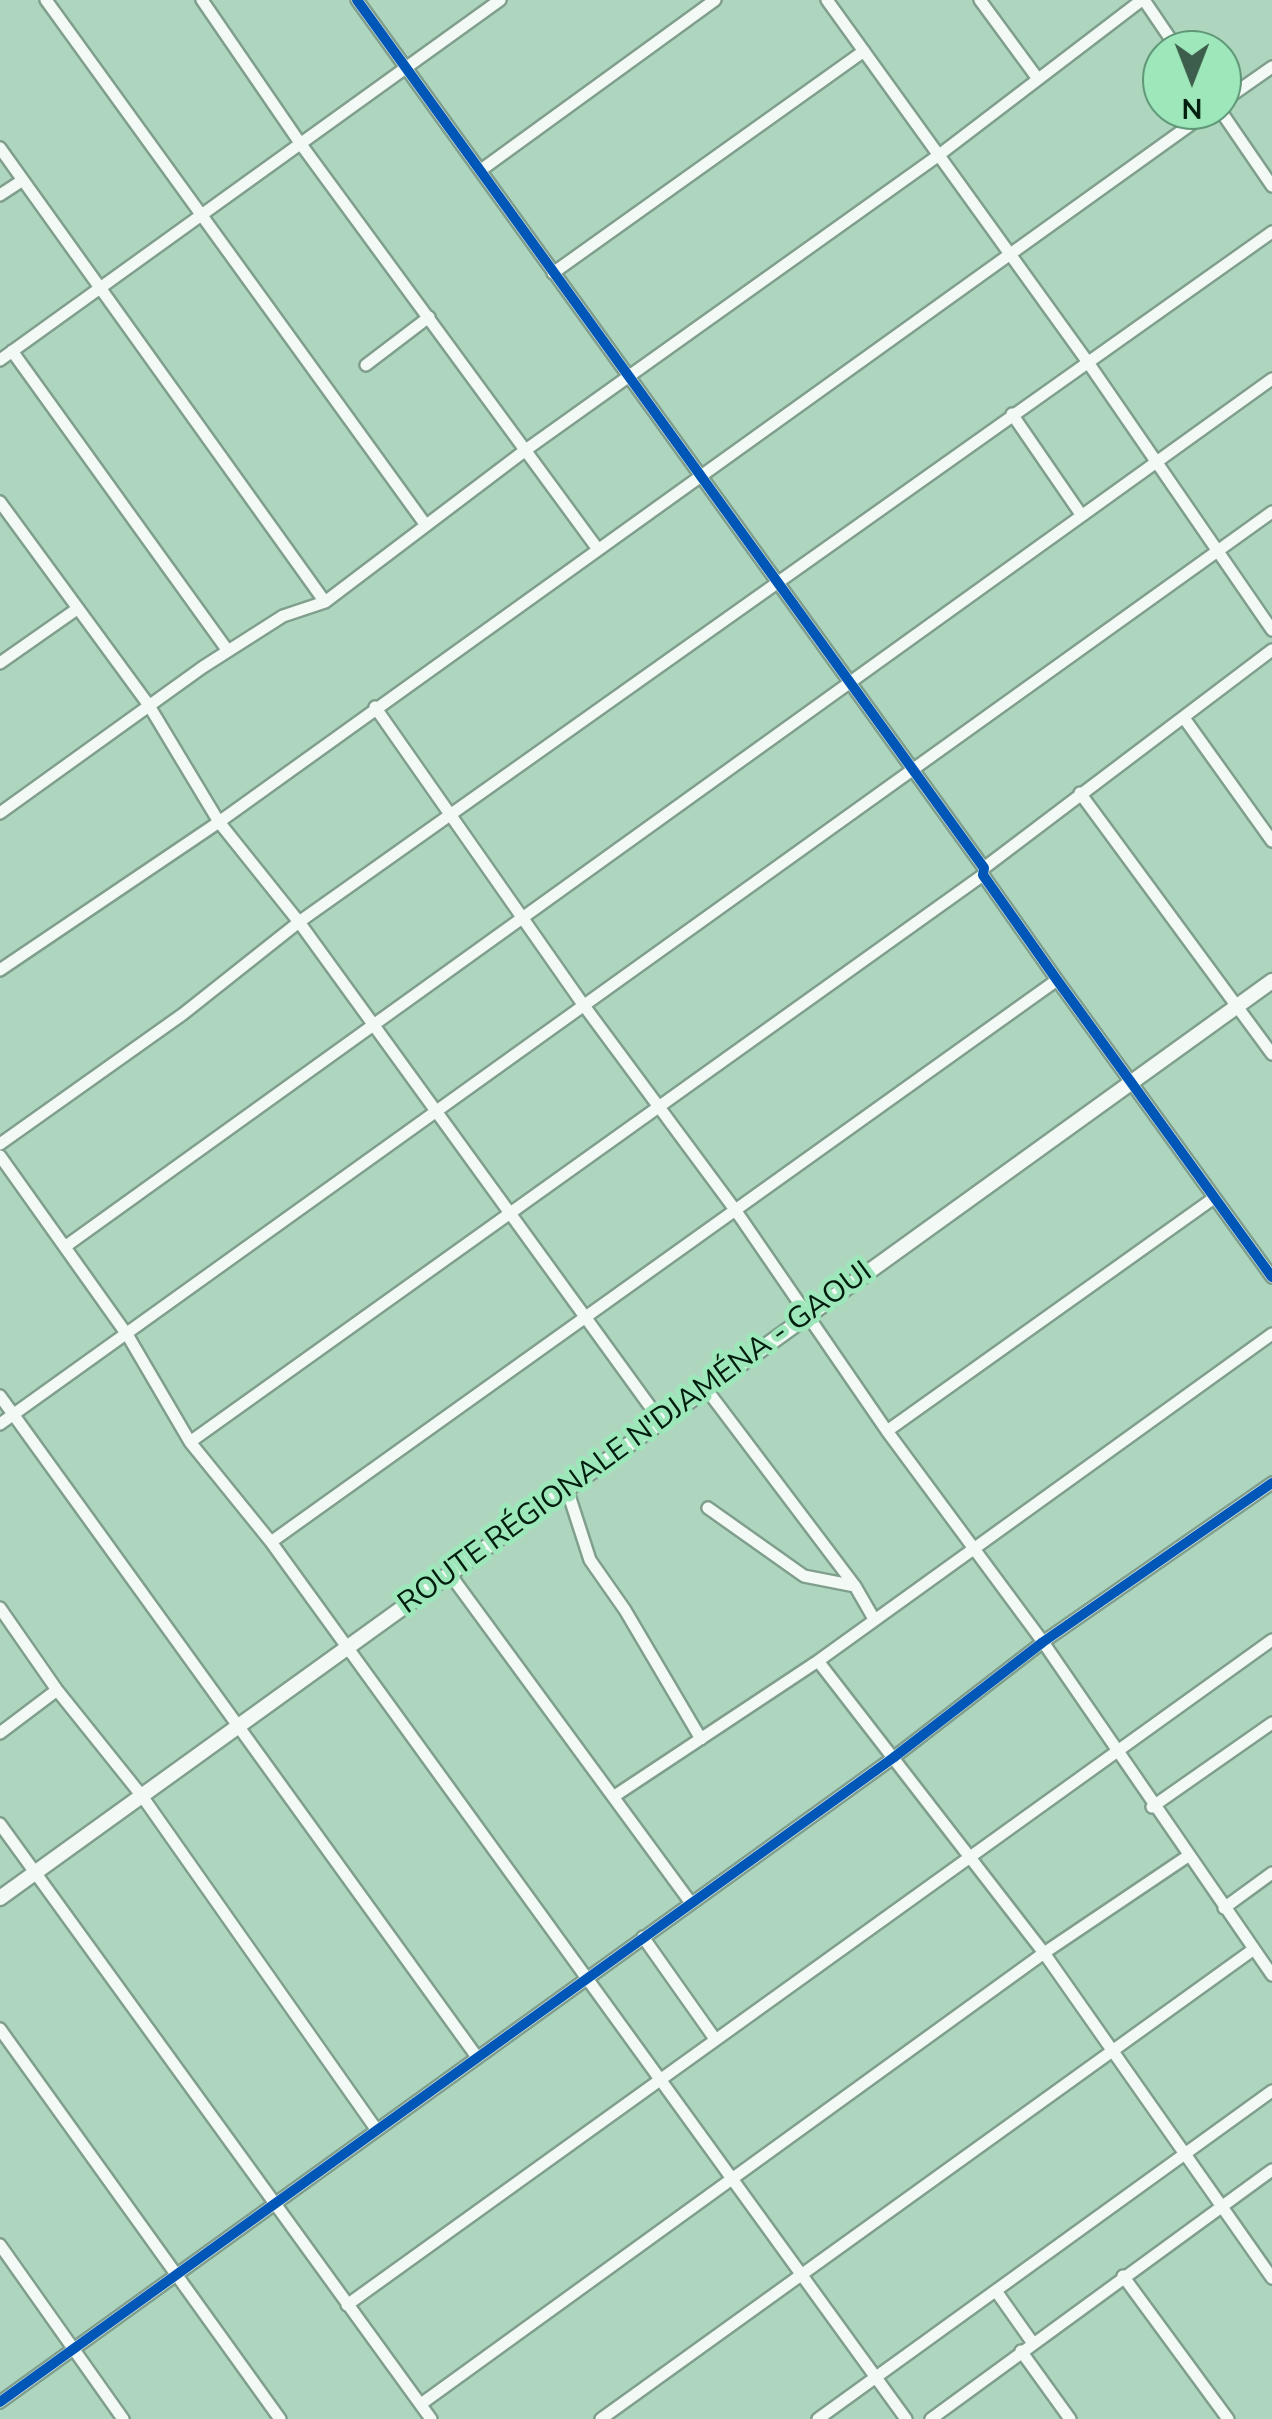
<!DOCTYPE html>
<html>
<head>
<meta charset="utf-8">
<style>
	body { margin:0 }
	#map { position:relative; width:1272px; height:2419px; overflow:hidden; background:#aed6be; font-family:"Nunito Sans",sans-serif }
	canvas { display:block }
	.north { position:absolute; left:1142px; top:30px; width:100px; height:100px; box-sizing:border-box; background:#9de7ba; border:2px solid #5e9675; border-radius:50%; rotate:180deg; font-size:28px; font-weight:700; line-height:40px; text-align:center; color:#001d0e }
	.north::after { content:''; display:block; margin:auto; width:35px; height:45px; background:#3d5e4c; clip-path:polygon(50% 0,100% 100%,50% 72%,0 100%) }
</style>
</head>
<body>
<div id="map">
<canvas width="1272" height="2419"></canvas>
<div class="north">N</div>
</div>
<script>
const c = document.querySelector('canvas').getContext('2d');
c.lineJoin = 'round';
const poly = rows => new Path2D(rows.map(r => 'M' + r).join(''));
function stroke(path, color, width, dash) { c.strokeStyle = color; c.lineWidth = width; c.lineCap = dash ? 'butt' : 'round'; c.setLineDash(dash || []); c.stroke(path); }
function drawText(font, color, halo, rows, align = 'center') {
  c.font = font + ' "Nunito Sans",sans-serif'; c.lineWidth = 10; c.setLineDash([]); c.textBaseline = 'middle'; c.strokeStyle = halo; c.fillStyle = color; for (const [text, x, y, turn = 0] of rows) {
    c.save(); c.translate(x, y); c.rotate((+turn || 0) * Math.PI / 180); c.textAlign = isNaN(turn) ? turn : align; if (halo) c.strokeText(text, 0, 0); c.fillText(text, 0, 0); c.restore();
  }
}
const minor = poly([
	[46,0,425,524],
	[202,0,300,143,597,548],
	[357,0,984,868,983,875,1057,980,1272,1277],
	[827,0,1087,361,1272,630],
	[980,0,1038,79],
	[1144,0,1178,50],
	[1222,102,1272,67],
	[1220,110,1272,186],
	[0,148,325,602],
	[481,170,715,0],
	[0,195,23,180],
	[553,273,864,51],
	[12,351,228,651],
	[0,360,500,0],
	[366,365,429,317],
	[1012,414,1080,513],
	[0,502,148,704,219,822,299,922,662,1423],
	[0,663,77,609],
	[375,707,582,1003,736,1211,887,1431,1043,1642,1272,1975],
	[1184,718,1272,841],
	[1080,793,1272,1054],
	[0,813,203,667,283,616,325,602,527,449,939,155,1142,0],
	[984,868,1272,650],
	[0,970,219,822,1211,110],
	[0,1144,183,1014,299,922,1272,232],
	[0,1156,128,1336,190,1442,271,1542,906,2419],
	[66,1246,1272,379],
	[707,1390,855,1586,874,1619],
	[0,1396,477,2057],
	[0,1424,1272,512],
	[887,1431,1214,1198],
	[190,1442,983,875],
	[567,1489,590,1560,625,1610,701,1739],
	[708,1508,804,1576,855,1586],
	[271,1542,1057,980],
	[449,1573,691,1903],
	[0,1608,57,1690,142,1796,376,2129],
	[818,1661,1044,1953,1272,2278],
	[0,1733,57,1690],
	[616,1795,818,1661,1272,1334],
	[1152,1807,1272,1723],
	[0,1824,431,2419],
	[1224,1908,1272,1873],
	[643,1937,715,2039],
	[0,2029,280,2419],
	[0,2245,123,2419],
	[1123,2276,1228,2419],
	[996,2291,1032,2342],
	[347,2305,1272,1640],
	[1021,2351,1070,2419],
	[0,2402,893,1758,1043,1642,1272,1483],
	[421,2404,1044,1953,1188,1856],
	[601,2419,1254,1949],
	[818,2419,1272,2091],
	[931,2419,1272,2170]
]);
const tertiary = poly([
	[0,1898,1272,981]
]);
const cycleway = poly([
	[357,0,984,868,983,875,1057,980,1272,1277],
	[0,2402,893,1758,1043,1642,1272,1483]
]);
const streetNames = [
	["ROUTE RÉGIONALE N'DJAMÉNA - GAOUI",636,1439,-36]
];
stroke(minor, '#7f9f8c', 16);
stroke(tertiary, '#7f9f8c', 19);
stroke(minor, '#f3f9f5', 11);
stroke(tertiary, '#f3f9f5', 14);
stroke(cycleway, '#0057b8', 10);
drawText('30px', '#001d0e', '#9de7ba', streetNames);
</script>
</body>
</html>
